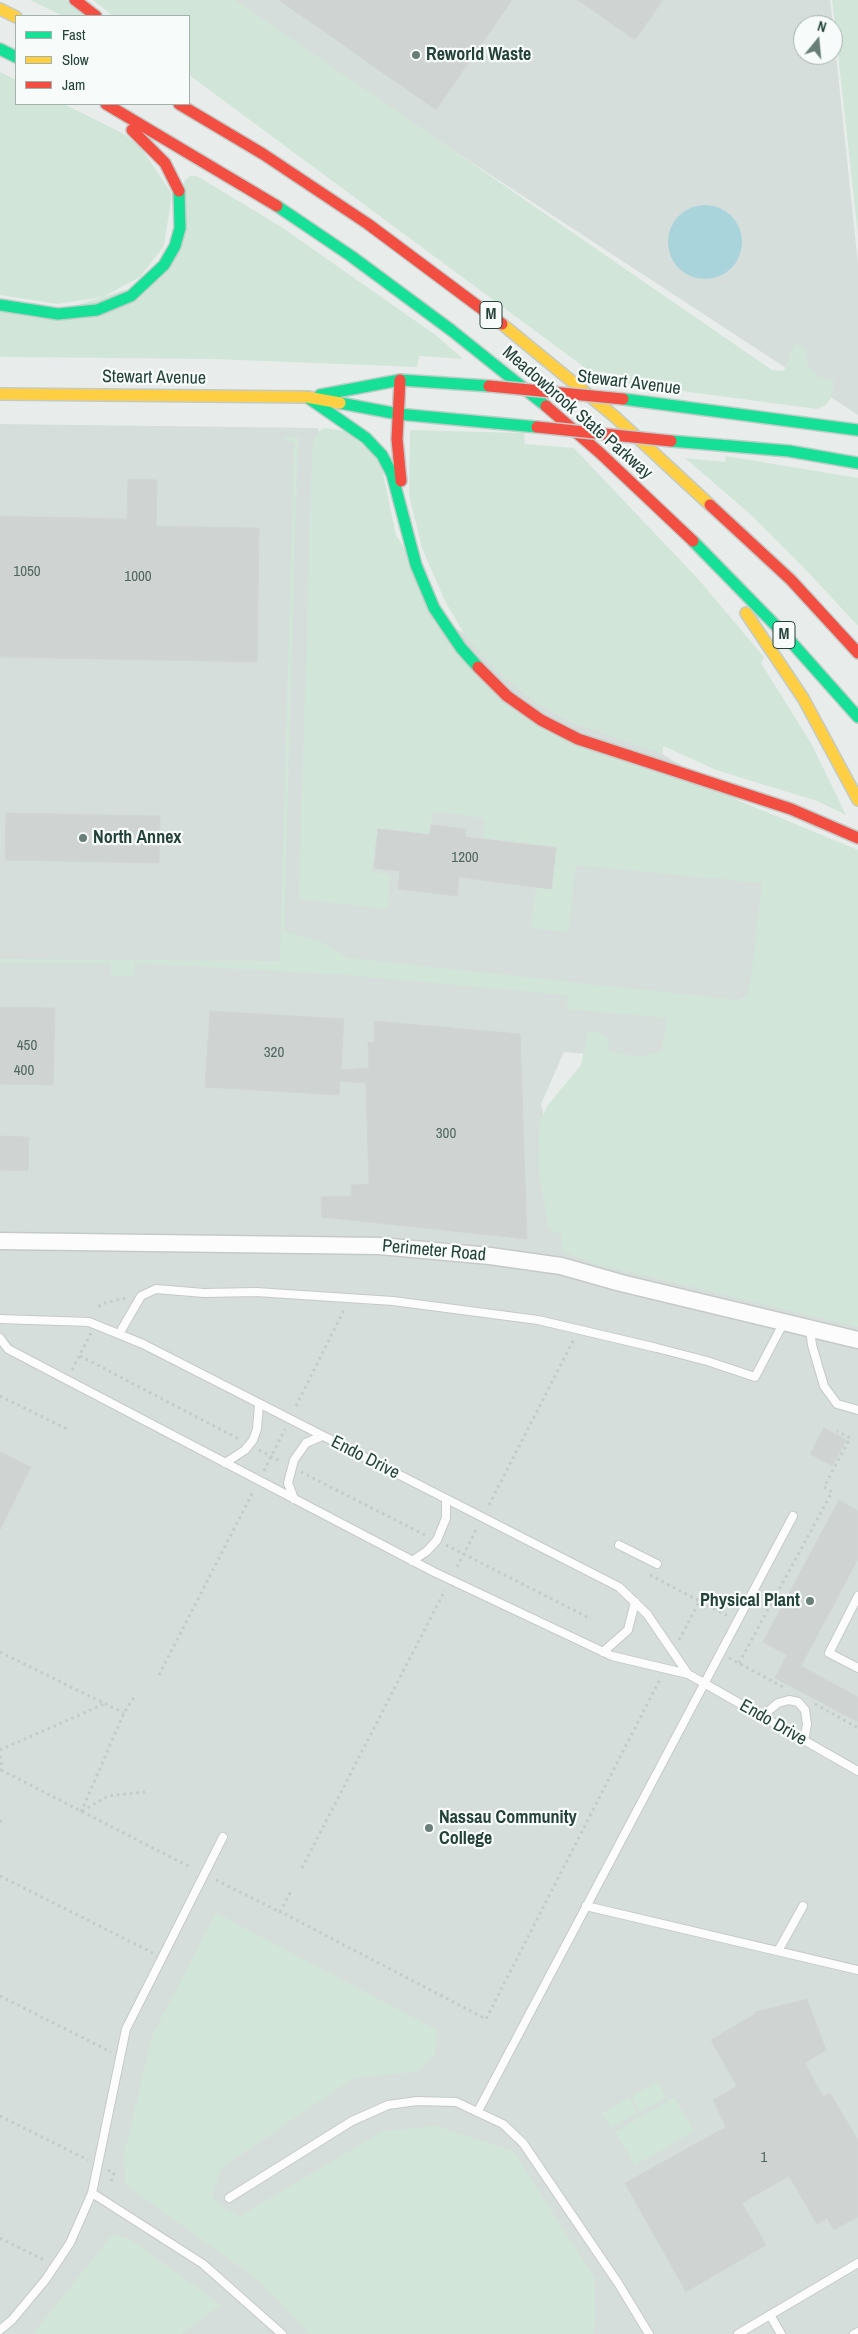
<!DOCTYPE html>
<html>
<head>
<meta charset="utf-8">
<style>
	body { margin:0 }
	#map { position:relative; width:858px; height:2334px; overflow:hidden; background:#e8edeb; font-family:"Archivo Narrow",sans-serif }
	canvas { display:block }
	.legend { position:absolute; left:15px; top:15px; width:175px; height:90px; box-sizing:border-box; background:#f7fbf9; border:1px solid #a3b1ad; margin:0; padding:6px 9px; list-style:none; font-size:15px; color:#24423a }
	.legend li { display:flex; align-items:center; gap:10px; height:25px }
	.legend b { width:25px; border:1px solid #a3b1ad }
	.north { position:absolute; left:793px; top:15px; width:50px; height:50px; box-sizing:border-box; background:#f7fbf9; border:1px solid #a3b1ad; border-radius:50%; rotate:17deg; font-size:14px; font-weight:700; line-height:20px; text-align:center; color:#24423a }
	.north::after { content:''; display:block; margin:auto; width:18px; height:22px; background:#697e78; clip-path:polygon(50% 0,100% 100%,50% 72%,0 100%) }
</style>
</head>
<body>
<div id="map">
<canvas width="858" height="2334"></canvas>
<ul class="legend">
<li><b style="height:6px;background:#16e098"></b>Fast</li>
<li><b style="height:6px;background:#ffcf43"></b>Slow</li>
<li><b style="height:6px;background:#f24e42"></b>Jam</li>
</ul>
<div class="north">N</div>
</div>
<script>
const c = document.querySelector('canvas').getContext('2d');
c.lineJoin = 'round';
function fill(path, color) { c.fillStyle = color; c.fill(path, 'evenodd'); }
const poly = rows => new Path2D(rows.map(r => 'M' + r).join(''));
function stroke(path, color, width, dash) { c.strokeStyle = color; c.lineWidth = width; c.lineCap = dash ? 'butt' : 'round'; c.setLineDash(dash || []); c.stroke(path); }
function drawText(font, color, halo, rows, align = 'center') {
  c.font = font + ' "Archivo Narrow",sans-serif'; c.lineWidth = 4.5; c.setLineDash([]); c.textBaseline = 'middle'; c.strokeStyle = halo; c.fillStyle = color; for (const [text, x, y, turn = 0] of rows) {
    c.save(); c.translate(x, y); c.rotate((+turn || 0) * Math.PI / 180); c.textAlign = isNaN(turn) ? turn : align; if (halo) c.strokeText(text, 0, 0); c.fillText(text, 0, 0); c.restore();
  }
}
const built = poly([
	[223,0,830,0,833,25,803,25,803,55,833,55,833,26,858,264,858,415],
	[0,424,318,428,355,567,838,861,749,1070,564,1052,541,1104,575,1250,858,1321,858,2334,0,2334]
]);
const green = poly([
	[30,0,66,0,86,16,63,16],
	[93,0,235,0,772,370,784,371,795,342,806,350,808,366,820,377,834,381,831,398,826,405,817,409,629,384,630,376,588,370,189,75,189,16,113,16],
	[832,0,858,0,858,235],
	[0,72,16,80,16,104,64,104,124,134,142,149,172,194,164,246,140,277,103,297,57,304,0,295],
	[190,176,197,176,280,226,437,336,463,359,419,356,417,367,212,359,0,357,0,311,36,318,160,279,185,180],
	[325,428,345,431,380,459,396,535,501,702,858,850,858,1327,592,1263,562,1251,561,1234,553,1232,548,1225,538,1164,539,1124,547,1106,581,1065,588,1032,597,1032,609,1038,608,1051,637,1057,662,1052,667,1018,567,1009,568,995,348,975,135,963,134,976,111,976,111,963,0,963,0,959,280,961,294,441,286,441,284,437,298,437,284,927,287,932,321,942,348,958,737,1000,746,997,750,986,762,883,576,865,568,932,531,928,536,888,552,889,557,847,483,838,485,818,433,811,429,834,378,828,372,872,389,874,388,909,299,899,312,455,313,442,319,431],
	[410,430,524,433,525,444,574,448,699,580,764,657,761,663,811,743,846,815,817,801,716,770,663,746,663,754,571,722,538,704,501,675,468,640,445,601,422,548,409,495],
	[726,456,858,478,858,626,807,571,751,515,685,458,725,462],
	[216,1913,437,2030,435,2053,420,2071,354,2078,221,2168,212,2195,220,2206,240,2216,383,2131,437,2126,513,2151,594,2277,595,2325,593,2334,310,2334,258,2280,126,2185,124,2155,152,2036],
	[658,2082,666,2097,639,2112,631,2096],
	[674,2097,694,2131,635,2165,615,2132],
	[629,2098,637,2113,611,2128,602,2113],
	[113,2234,131,2240,221,2305,181,2334,33,2334]
]);
const water = poly([
	'668 242a37 37 0 1 1 74 0a37 37 0 1 1-74 0Z'
]);
const building = poly([
	[279,0,512,0,436,110,279,0],
	[578,0,663,0,635,40,578,0],
	[128,479,157,480,156,526,259,528,257,662,0,657,0,516,127,519,128,479],
	[6,813,160,816,159,863,5,860,6,813],
	[431,825,466,829,465,837,556,848,551,889,459,877,457,896,398,889,400,871,374,868,378,829,430,835,431,825],
	[0,1007,55,1008,53,1085,0,1084,0,1007],
	[210,1011,344,1019,341,1070,369,1068,368,1042,375,1042,374,1021,520,1034,527,1239,322,1217,321,1197,352,1196,351,1185,369,1184,366,1083,340,1081,339,1095,205,1087,210,1011],
	[0,1136,29,1137,28,1171,0,1170,0,1136],
	[824,1428,846,1440,832,1466,810,1454,824,1428],
	[0,1452,31,1467,0,1530,0,1452],
	[839,1500,858,1511,858,1559,801,1666,858,1697,858,1722,775,1678,787,1655,763,1642,839,1500],
	[807,1999,826,2050,805,2063,823,2097,830,2093,858,2140,858,2217,834,2230,827,2218,817,2224,789,2176,742,2203,766,2245,686,2292,625,2183,726,2127,713,2100,737,2086,711,2040,755,2014,755,2012,807,1999]
]);
const path = poly([
	[99,1307,101,1304,126,1298],
	[80,1356,239,1439],
	[72,1370,91,1333],
	[0,1396,67,1429],
	[296,1406,344,1310],
	[259,1450,282,1462],
	[264,1471,285,1429],
	[301,1472,427,1536],
	[489,1505,574,1339],
	[446,1545,591,1619],
	[457,1567,477,1528],
	[650,1575,728,1616],
	[679,1640,699,1602],
	[0,1652,124,1713],
	[729,1658,785,1688],
	[739,1663,832,1492,824,1487,850,1438,837,1431],
	[159,1675,254,1490],
	[815,1704,858,1728],
	[0,1750,104,1704],
	[0,1756,2,1766,0,1772],
	[1,1770,192,1868],
	[82,1811,108,1796,145,1792],
	[81,1812,124,1713,136,1694],
	[0,1820,2,1823],
	[302,1868,445,1590],
	[0,1876,153,1953],
	[216,1880,280,1912,291,1891],
	[279,1911,486,2019,660,1679],
	[0,1996,111,2052],
	[0,2116,88,2160],
	[108,2170,114,2173,110,2185],
	[0,2238,44,2260]
]);
const lane = poly([
	[0,1319,89,1322,143,1344,619,1587,647,1614,688,1674],
	[810,1329,812,1345,824,1386,837,1404,858,1410],
	[119,1334,141,1296,156,1289,204,1293,256,1292,393,1301,538,1320,657,1348,707,1361,755,1377,784,1322],
	[0,1338,8,1349,434,1572,612,1656,688,1674,858,1771],
	[225,1463,245,1450,253,1440,257,1429,259,1405],
	[294,1499,288,1483,294,1460,306,1443,322,1436],
	[619,1545,657,1564],
	[412,1561,427,1551,437,1540,446,1518,446,1499],
	[858,1596,829,1653,858,1668],
	[603,1652,628,1630,635,1602],
	[761,1717,778,1703,789,1700,798,1702,805,1710,807,1724,804,1741],
	[586,1906,858,1970],
	[778,1951,803,1906],
	[478,2111,793,1516],
	[92,2193,203,2264,282,2334],
	[229,2198,352,2121,388,2105,417,2101,456,2102,503,2124,523,2143,618,2283,649,2334],
	[0,2330,12,2320,46,2279,70,2243,92,2193,126,2029,223,1837],
	[738,2334,770,2315],
	[781,2334,770,2315,858,2263],
	[854,2334,858,2332]
]);
const street = poly([
	[0,1241,380,1246,490,1256,561,1266,621,1283,858,1340]
]);
const fast = poly([
	[0,49,16,57],
	[277,206,351,256,451,330,546,406],
	[0,305,58,314,97,310,131,296,164,265,175,246,180,228,179,191],
	[320,395,400,380,489,386],
	[307,397,366,438,382,455,392,474,416,565,434,608,461,648,478,667],
	[623,399,858,430],
	[340,403,398,414,537,427],
	[671,441,789,451,858,463],
	[693,541,785,635,858,717]
]);
const slow = poly([
	[0,9,16,17],
	[502,324,614,416,710,505],
	[0,394,307,397,340,403],
	[746,613,803,698,858,800]
]);
const jam = poly([
	[75,0,96,16],
	[106,104,277,206],
	[179,104,263,154,368,224,502,324],
	[132,130,165,163,179,191],
	[400,380,397,439,401,481],
	[546,406,600,453,693,541],
	[710,505,791,580,858,653],
	[478,667,507,696,541,720,578,739,791,809,858,838]
]);
const jamBridge = poly([
	[489,386,623,399],
	[537,427,671,441]
]);
const markers = [
	[416,55,5,"#697e78"],
	[83,838,5,"#697e78"],
	[810,1601,5,"#697e78"],
	[429,1828,5,"#697e78"]
];
const numberNames = [
	["1050",27,572],
	["1000",138,577],
	["1200",465,858],
	["450",27,1046],
	["320",274,1053],
	["400",24,1071],
	["300",446,1134],
	["1",764,2158]
];
const shields = [
	[491,315,22],
	[784,635,22]
];
const shieldNames = [
	["M",491,315],
	["M",784,635]
];
const poiNames = [
	["Reworld Waste",426,55],
	["North Annex",93,838],
	["Physical Plant",800,1601,"right"],
	["Nassau Community",439,1818],
	["College",439,1839]
];
const streetNames = [
	["Stewart Avenue",154,378,1],
	["Stewart Avenue",629,383,7],
	["Meadowbrook State Parkway",577,413,41],
	["Perimeter Road",434,1251,5],
	["Endo Drive",365,1458,27],
	["Endo Drive",773,1723,30]
];
fill(built, '#d6dedb');
fill(green, '#d1e6d8');
fill(water, '#a9d4db');
fill(building, '#cfd4d2');
stroke(building, '#d1d6d4', 1);
stroke(lane, '#c5cac8', 10);
stroke(street, '#c5cac8', 19);
stroke(fast, '#c3cbc8', 14);
stroke(slow, '#c3cbc8', 14);
stroke(jam, '#c3cbc8', 14);
stroke(path, '#c3ccca', 3, [2.5, 4]);
stroke(lane, '#fcfcfc', 8);
stroke(street, '#fcfcfc', 16);
stroke(fast, '#16e098', 11);
stroke(slow, '#ffcf43', 11);
stroke(jam, '#f24e42', 11);
stroke(jamBridge, '#c3cbc8', 14, []);
stroke(jamBridge, '#f24e42', 11);
for (const [x, y, r, color] of markers) { const dot = new Path2D(); dot.arc(x, y, r, 0, 2 * Math.PI); c.fillStyle = color; c.fill(dot); stroke(dot, '#f7fbf9', 2); }
drawText('15px', '#506761', null, numberNames);
for (const [x, y, w] of shields) { const box = new Path2D(); box.roundRect(x - w / 2, y - 13.5, w, 27, 4); c.fillStyle = '#f7fbf9'; c.fill(box); stroke(box, '#24423a', 1); }
drawText('bold 16px', '#24423a', null, shieldNames);
drawText('bold 18px', '#24423a', '#f7fbf9', poiNames, 'left');
drawText('18px', '#24423a', '#f7fbf9', streetNames);
</script>
</body>
</html>
